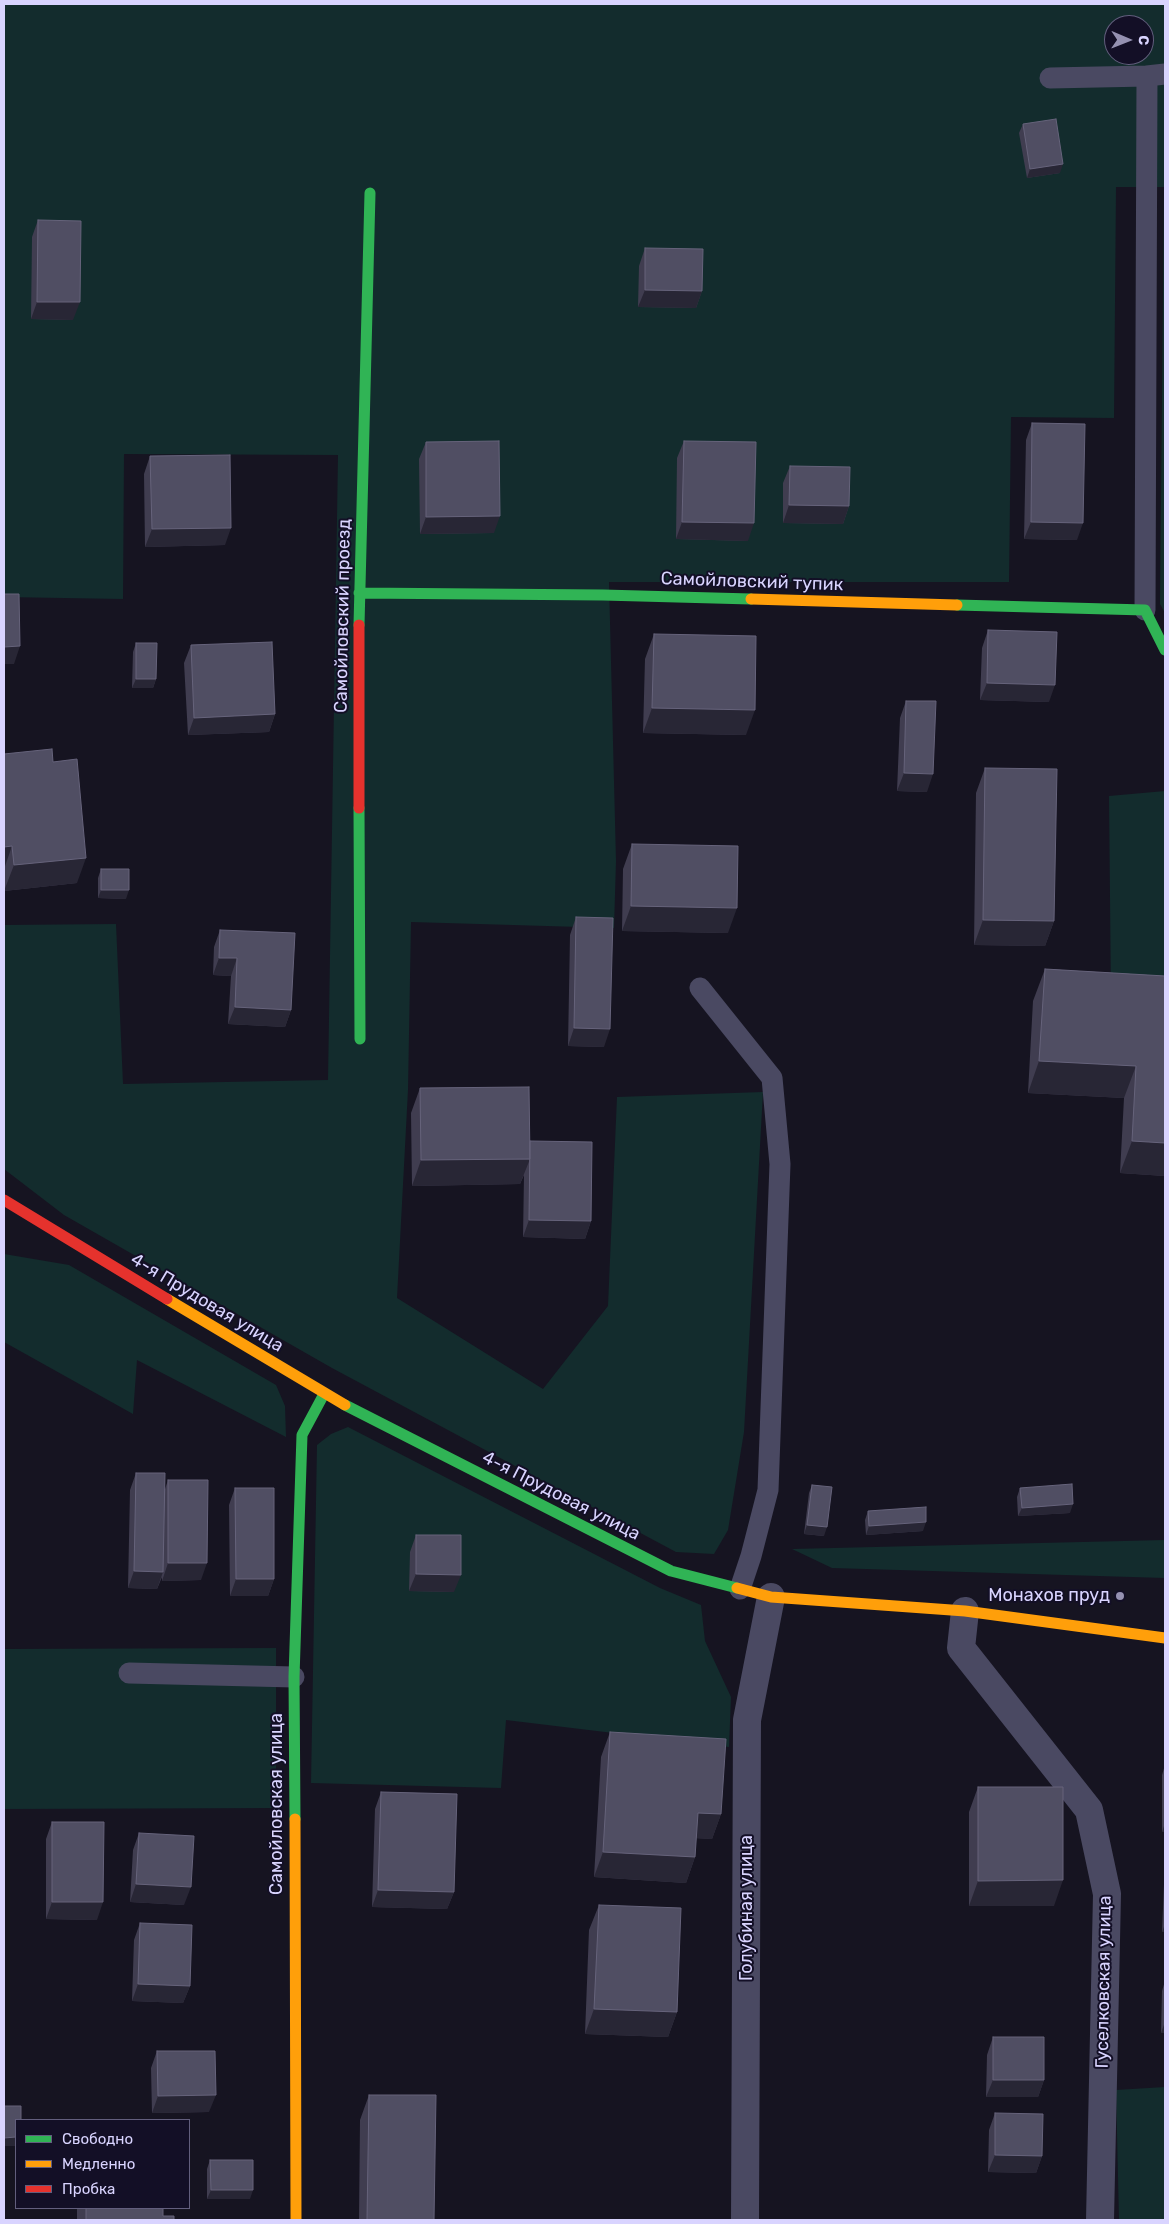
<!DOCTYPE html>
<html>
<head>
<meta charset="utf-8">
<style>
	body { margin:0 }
	#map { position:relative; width:1169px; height:2224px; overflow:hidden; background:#161421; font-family:Rubik,sans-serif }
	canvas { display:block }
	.frame { position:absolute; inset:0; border:5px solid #d9d4ff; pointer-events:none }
	.legend { position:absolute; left:15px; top:2119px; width:175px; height:90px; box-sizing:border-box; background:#130f26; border:1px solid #625e7d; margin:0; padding:6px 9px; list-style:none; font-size:15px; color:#d9d4ff }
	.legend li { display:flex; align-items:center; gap:10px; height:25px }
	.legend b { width:25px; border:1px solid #625e7d }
	.north { position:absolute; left:1104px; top:15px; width:50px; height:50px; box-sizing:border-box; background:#130f26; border:1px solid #625e7d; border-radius:50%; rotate:91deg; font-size:14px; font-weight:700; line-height:20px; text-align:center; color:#d9d4ff }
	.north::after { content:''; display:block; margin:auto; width:18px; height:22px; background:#9591b1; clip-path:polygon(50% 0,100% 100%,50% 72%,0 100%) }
</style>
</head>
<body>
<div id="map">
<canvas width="1169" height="2224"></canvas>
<div class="frame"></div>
<ul class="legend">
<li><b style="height:6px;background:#30b455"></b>Свободно</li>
<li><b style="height:6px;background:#ff9f0a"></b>Медленно</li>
<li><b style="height:6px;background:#e5322d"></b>Пробка</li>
</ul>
<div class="north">С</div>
</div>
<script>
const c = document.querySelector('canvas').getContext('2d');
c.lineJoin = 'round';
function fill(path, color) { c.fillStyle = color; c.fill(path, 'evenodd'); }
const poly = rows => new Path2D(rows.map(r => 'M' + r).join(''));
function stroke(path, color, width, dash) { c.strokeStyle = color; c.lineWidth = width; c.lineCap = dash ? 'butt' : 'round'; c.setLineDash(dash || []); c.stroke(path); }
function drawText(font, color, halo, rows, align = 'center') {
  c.font = font + ' Rubik,sans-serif'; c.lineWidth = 4; c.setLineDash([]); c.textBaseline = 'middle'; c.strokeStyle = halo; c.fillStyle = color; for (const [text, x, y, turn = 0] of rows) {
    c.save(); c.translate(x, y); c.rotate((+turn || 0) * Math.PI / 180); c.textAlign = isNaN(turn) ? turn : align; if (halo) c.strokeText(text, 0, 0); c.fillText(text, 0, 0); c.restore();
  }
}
const green = poly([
	[4,4,1165,4,1165,613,1160,604,1164,187,1116,187,1114,418,1011,417,1009,582,609,582,616,861,614,928,411,922,408,1090,397,1298,543,1389,608,1306,617,1097,763,1092,744,1432,728,1530,714,1554,676,1552,332,1368,64,1215,4,1169,4,925,116,924,123,1084,328,1080,338,455,124,454,123,599,4,597],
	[1114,25,1144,25,1144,55,1114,55],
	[1165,791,1165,1002,1111,998,1109,796],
	[4,1254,69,1265,276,1385,285,1406,286,1437,137,1360,133,1414,4,1342],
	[348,1427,660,1588,701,1605,705,1641,731,1697,729,1747,506,1720,501,1788,311,1783,317,1445,331,1434],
	[1165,1540,1165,1578,832,1568,792,1549],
	[276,1648,276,1808,4,1809,4,1649],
	[1165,2087,1165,2220,1119,2220,1116,2090]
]);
const lane = poly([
	[1050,78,1147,76],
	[1145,610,1147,76,1165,74],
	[700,988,772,1078,780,1164,768,1490,751,1556,740,1589],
	[129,1673,294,1677]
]);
const street = poly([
	[965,1611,961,1648,1089,1810,1107,1894,1100,2220],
	[745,2220,747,1720,771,1597]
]);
const fast = poly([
	[359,593,603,595,751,599],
	[957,605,1145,610,1165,650],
	[359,625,370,193],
	[359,808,360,1039],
	[345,1405,671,1571,737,1588],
	[295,1819,294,1677,302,1435,324,1394]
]);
const slow = poly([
	[751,599,957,605],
	[167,1299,345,1405],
	[737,1588,771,1597,965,1611,1165,1638],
	[295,1819,296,2220]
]);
const jam = poly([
	[359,625,359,808],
	[4,1200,167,1299]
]);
const wall = poly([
	[1023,124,1060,173,1027,178,1019,133],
	[38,220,73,320,31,319,32,237],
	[645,248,702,291,696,308,638,307,639,266],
	[1032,423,1077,540,1024,539,1026,440],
	[684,441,748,541,676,539,677,458],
	[426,442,494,533,420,534,419,459],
	[150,456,225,545,145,547,144,474],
	[790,466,849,506,843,524,783,523,783,483],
	[988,630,1049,702,980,700,982,648],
	[654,634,746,735,643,733,645,659],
	[136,643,156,679,153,688,132,688,133,652],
	[191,645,275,714,269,732,188,735,184,663],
	[906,701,927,792,897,791,900,718],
	[4,754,53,762,77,883,4,891],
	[985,768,1054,921,1045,946,974,945,976,793],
	[632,844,728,933,622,931,623,869],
	[101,869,126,899,98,898,98,878],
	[576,917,604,1047,568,1046,570,935],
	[220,930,291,1010,285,1027,228,1024,231,976,213,975,214,947],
	[1045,969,1165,976,1165,1176,1120,1173,1124,1098,1028,1093,1033,1001],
	[420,1088,529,1143,530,1141,591,1221,585,1239,523,1237,524,1175,520,1184,412,1186,411,1113],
	[136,1473,165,1489,168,1480,201,1580,162,1581,162,1577,157,1589,128,1588,130,1490],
	[812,1485,824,1536,804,1534,809,1493],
	[235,1488,274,1579,268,1596,230,1596,229,1505],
	[1020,1488,1070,1513,1018,1516,1017,1497],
	[868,1511,923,1531,866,1535,865,1520],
	[416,1535,454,1592,409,1591,410,1552],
	[610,1732,721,1814,712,1839,696,1838,695,1857,686,1883,594,1877,601,1757],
	[1165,1765,1165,1832,1162,1832,1162,1775],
	[978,1787,1054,1906,969,1906,969,1812],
	[381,1792,454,1892,447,1909,372,1907,375,1809],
	[52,1822,97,1920,46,1919,46,1839],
	[139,1833,184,1905,130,1902,133,1850],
	[1165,1880,1165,1932,1162,1932,1164,1884],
	[599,1905,677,2012,668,2037,585,2034,589,1930],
	[140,1923,190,1986,183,2003,132,2001,134,1940],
	[1165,1981,1165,2033,1161,2033,1162,1991],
	[993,2037,1044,2080,1038,2097,986,2097,987,2055],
	[157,2051,209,2112,152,2113,151,2068],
	[369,2095,434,2220,359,2220,360,2120],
	[995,2113,1042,2156,1036,2173,988,2172,989,2130],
	[210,2160,250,2199,207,2199,207,2169],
	[77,2208,163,2208,163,2216,174,2220,77,2220]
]);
const shadedWall = poly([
	[1063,164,1060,173,1027,178,1030,169],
	[645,290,702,291,696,308,638,307],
	[37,302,80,302,73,320,31,319],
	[789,505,849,506,843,524,783,523],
	[500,516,494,533,420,534,426,517],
	[682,522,754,523,748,541,676,539],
	[1031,522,1083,523,1077,540,1024,539],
	[231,528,225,545,145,547,152,529],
	[20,646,14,664,4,664,4,647],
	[136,679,156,679,153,688,132,688],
	[987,683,1055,685,1049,702,980,700],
	[652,708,755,710,746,735,643,733],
	[275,714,269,732,188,735,194,718],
	[904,773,933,774,927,792,897,791],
	[12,846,4,869,4,847],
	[86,858,77,883,4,891,14,865],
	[101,890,129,890,126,899,98,898],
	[631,906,737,908,728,933,622,931],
	[983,920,1054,921,1045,946,974,945],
	[219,958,237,958,231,976,213,975],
	[235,1007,291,1010,285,1027,228,1024],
	[574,1028,610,1029,604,1047,568,1046],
	[1039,1061,1136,1066,1124,1098,1028,1093],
	[1132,1141,1165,1143,1165,1176,1120,1173],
	[530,1159,520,1184,412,1186,421,1160],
	[529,1220,591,1221,585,1239,523,1237],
	[1073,1504,1070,1513,1018,1516,1022,1508],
	[926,1522,923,1531,866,1535,869,1526],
	[807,1525,827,1527,824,1536,804,1534],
	[168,1563,207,1563,201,1580,162,1581],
	[134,1571,163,1572,157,1589,128,1588],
	[416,1574,461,1575,454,1592,409,1591],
	[236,1579,274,1579,268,1596,230,1596],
	[698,1813,721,1814,712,1839,689,1838],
	[1165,1823,1165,1832,1162,1832],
	[603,1852,695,1857,686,1883,594,1877],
	[1063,1880,1054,1906,969,1906,978,1881],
	[136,1884,191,1887,184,1905,130,1902],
	[378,1890,454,1892,447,1909,372,1907],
	[52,1902,103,1902,97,1920,46,1919],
	[1165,1924,1165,1932,1162,1932],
	[138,1984,190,1986,183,2003,132,2001],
	[594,2009,677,2012,668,2037,585,2034],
	[1165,2022,1165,2033,1161,2033],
	[993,2080,1044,2080,1038,2097,986,2097],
	[216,2095,209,2112,152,2113,158,2096],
	[16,2137,16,2146,4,2146,4,2138],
	[995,2155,1042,2156,1036,2173,988,2172],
	[211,2190,253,2190,250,2199,207,2199]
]);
const building = poly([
	[1056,119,1063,164,1030,169,1023,124,1056,119],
	[38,220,81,221,80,302,37,302,38,220],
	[645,248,703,249,702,291,645,290,645,248],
	[1032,423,1085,424,1083,523,1031,522,1032,423],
	[499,441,500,516,426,517,426,442,499,441],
	[684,441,756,442,754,523,682,522,684,441],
	[230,455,231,528,152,529,150,456,230,455],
	[790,466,850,467,849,506,789,505,790,466],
	[4,594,19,594,20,646,4,647,4,594],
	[988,630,1057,632,1055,685,987,683,988,630],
	[654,634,756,636,755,710,652,708,654,634],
	[272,642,275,714,194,718,191,645,272,642],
	[136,643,157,643,156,679,136,679,136,643],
	[906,701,936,701,933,774,904,773,906,701],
	[52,749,53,762,77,759,86,858,14,865,12,846,4,847,4,754,52,749],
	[985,768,1057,769,1054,921,983,920,985,768],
	[632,844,738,846,737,908,631,906,632,844],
	[101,869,129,869,129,890,101,890,101,869],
	[576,917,613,918,610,1029,574,1028,576,917],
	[220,930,295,933,291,1010,235,1007,237,958,219,958,220,930],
	[1045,969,1165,976,1165,1143,1132,1141,1136,1066,1039,1061,1045,969],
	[529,1087,530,1159,421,1160,420,1088,529,1087],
	[530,1141,592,1142,591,1221,529,1220,530,1141],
	[136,1473,165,1473,163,1572,134,1571,136,1473],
	[168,1480,208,1480,207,1563,168,1563,168,1480],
	[1072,1484,1073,1504,1022,1508,1020,1488,1072,1484],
	[812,1485,832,1487,827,1527,807,1525,812,1485],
	[235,1488,274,1488,274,1579,236,1579,235,1488],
	[926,1507,926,1522,869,1526,868,1511,926,1507],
	[416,1535,461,1535,461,1575,416,1574,416,1535],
	[610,1732,726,1739,721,1814,698,1813,695,1857,603,1852,610,1732],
	[978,1787,1063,1787,1063,1880,978,1881,978,1787],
	[381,1792,457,1794,454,1892,378,1890,381,1792],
	[52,1822,104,1822,103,1902,52,1902,52,1822],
	[139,1833,194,1836,191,1887,136,1884,139,1833],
	[599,1905,681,1908,677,2012,594,2009,599,1905],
	[140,1923,192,1925,190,1986,138,1984,140,1923],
	[993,2037,1044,2037,1044,2080,993,2080,993,2037],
	[157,2051,215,2051,216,2095,158,2096,157,2051],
	[369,2095,436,2095,434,2220,367,2220,369,2095],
	[4,2106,21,2106,21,2120,16,2120,16,2137,4,2138,4,2106],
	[995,2113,1043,2114,1042,2156,995,2155,995,2113],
	[210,2160,253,2160,253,2190,211,2190,210,2160],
	[86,2208,163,2208,163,2216,174,2216,174,2220,86,2220,86,2208]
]);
const markers = [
	[1120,1596,5,"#9591b1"]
];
const streetNames = [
	["Самойловский тупик",752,582,2],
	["Самойловский проезд",343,616,-89],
	["4-я Прудовая улица",207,1303,31],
	["4-я Прудовая улица",561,1496,27],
	["Самойловская улица",277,1804,-90],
	["Голубиная улица",747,1908,-90],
	["Гуселковская улица",1104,1982,-89]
];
const poiNames = [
	["Монахов пруд",1110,1596]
];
fill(green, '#132c2d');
stroke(lane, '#4a4962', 21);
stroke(street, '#4a4962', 28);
stroke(fast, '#30b455', 11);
stroke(slow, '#ff9f0a', 11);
stroke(jam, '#e5322d', 11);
fill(wall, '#403d50');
fill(shadedWall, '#282635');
fill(building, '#504e63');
stroke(building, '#66637b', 1);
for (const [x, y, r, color] of markers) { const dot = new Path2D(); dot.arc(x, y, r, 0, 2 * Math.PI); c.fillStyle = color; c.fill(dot); stroke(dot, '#130f26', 2); }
drawText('18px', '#d9d4ff', '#130f26', streetNames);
drawText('18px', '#d9d4ff', '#130f26', poiNames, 'right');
</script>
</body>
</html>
